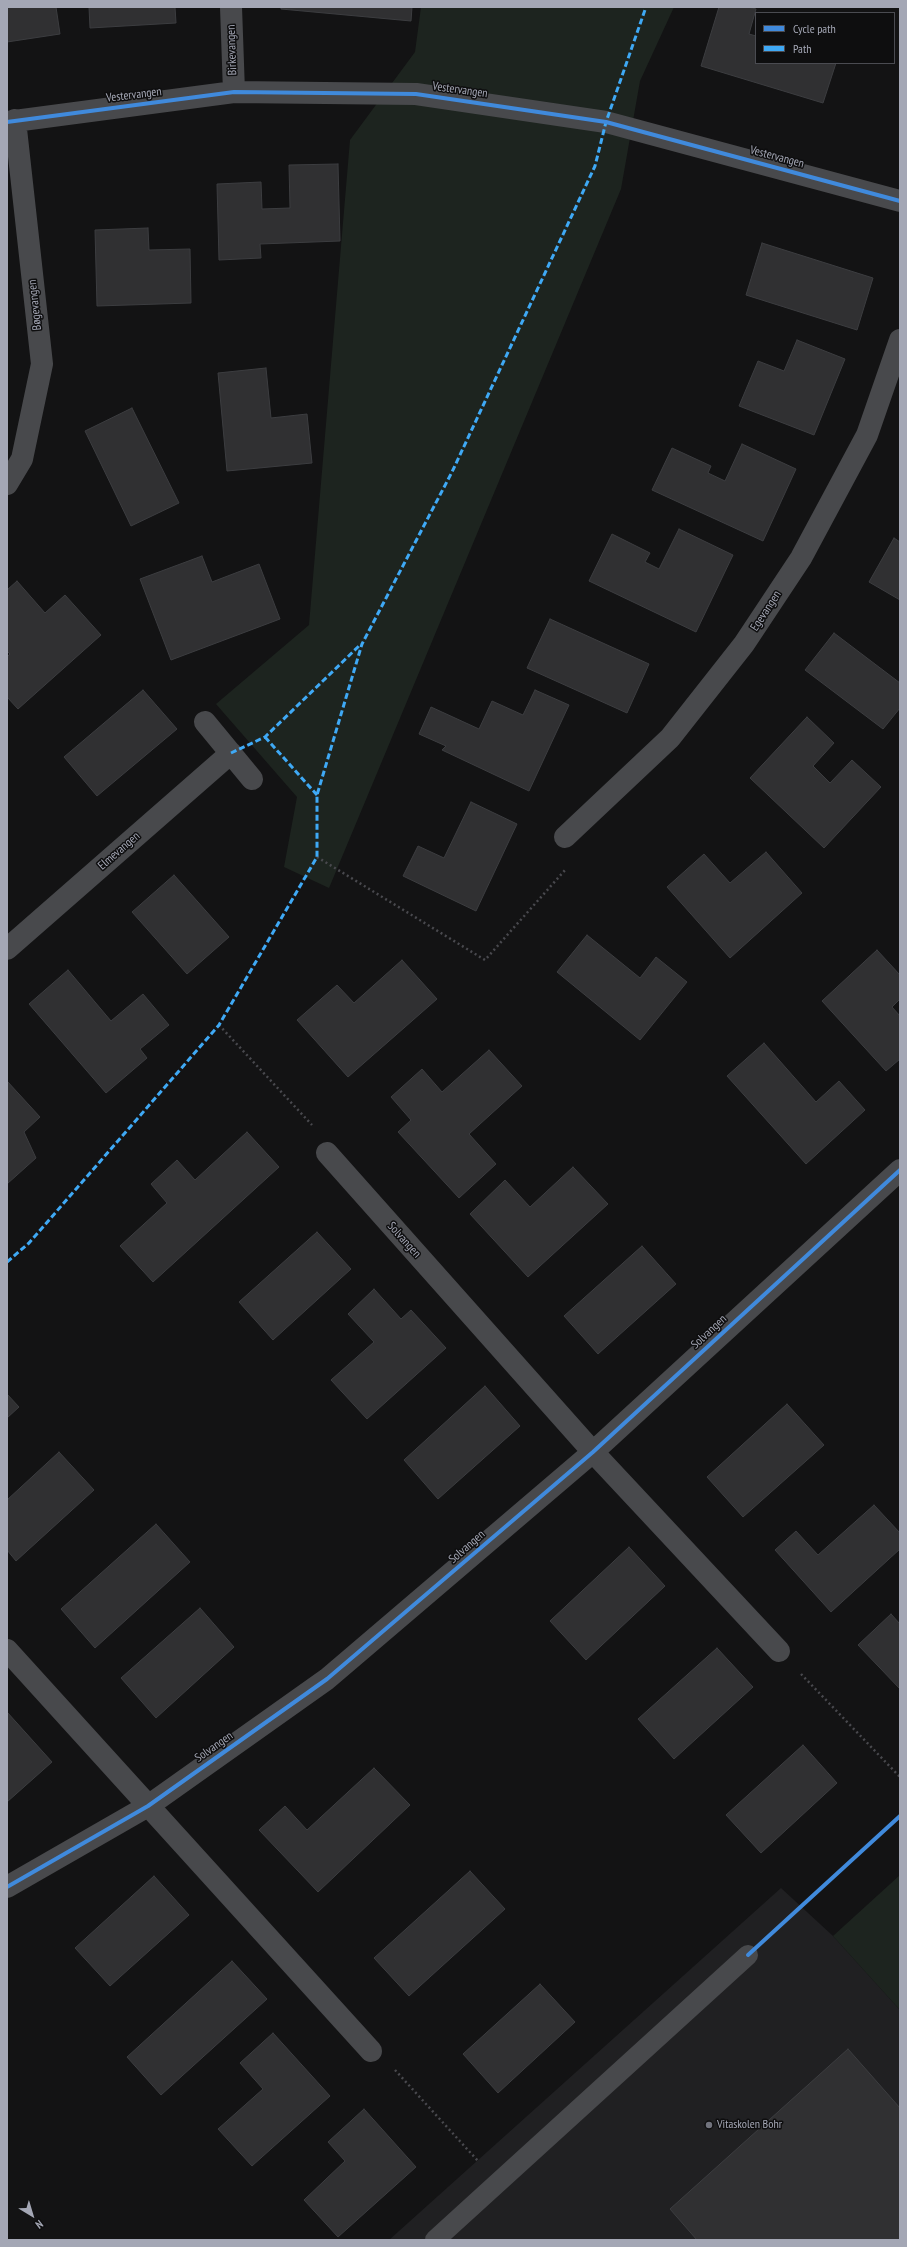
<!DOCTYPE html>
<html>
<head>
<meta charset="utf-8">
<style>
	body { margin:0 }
	#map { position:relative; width:907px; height:2247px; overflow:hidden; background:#131314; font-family:"PT Sans Narrow",sans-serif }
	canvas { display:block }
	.frame { position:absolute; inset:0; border:8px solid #a4a7b5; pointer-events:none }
	.legend { position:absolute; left:755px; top:12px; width:140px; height:52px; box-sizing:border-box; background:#0e0e0f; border:1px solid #4a4b51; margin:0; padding:5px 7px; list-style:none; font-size:12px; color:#a4a7b5 }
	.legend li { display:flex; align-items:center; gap:8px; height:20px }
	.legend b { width:20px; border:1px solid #4a4b51 }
	.north { position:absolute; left:12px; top:2195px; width:40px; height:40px; -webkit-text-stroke:3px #0e0e0f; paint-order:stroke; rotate:142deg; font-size:11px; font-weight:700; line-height:16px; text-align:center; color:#a4a7b5 }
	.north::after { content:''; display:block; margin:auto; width:14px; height:18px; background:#a4a7b5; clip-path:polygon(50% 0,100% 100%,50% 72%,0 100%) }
</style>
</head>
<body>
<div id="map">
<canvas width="907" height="2247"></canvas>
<div class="frame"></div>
<ul class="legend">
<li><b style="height:5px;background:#408adc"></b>Cycle path</li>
<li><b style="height:5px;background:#3fa9f5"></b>Path</li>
</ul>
<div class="north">N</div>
</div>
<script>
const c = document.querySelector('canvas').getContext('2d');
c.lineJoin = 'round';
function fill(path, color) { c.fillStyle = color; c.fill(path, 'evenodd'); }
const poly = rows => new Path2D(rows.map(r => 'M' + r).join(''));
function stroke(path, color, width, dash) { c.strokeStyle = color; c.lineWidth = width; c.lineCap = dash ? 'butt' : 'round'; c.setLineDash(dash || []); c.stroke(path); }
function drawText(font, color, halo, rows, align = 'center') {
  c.font = font + ' "PT Sans Narrow",sans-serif'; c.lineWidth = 3; c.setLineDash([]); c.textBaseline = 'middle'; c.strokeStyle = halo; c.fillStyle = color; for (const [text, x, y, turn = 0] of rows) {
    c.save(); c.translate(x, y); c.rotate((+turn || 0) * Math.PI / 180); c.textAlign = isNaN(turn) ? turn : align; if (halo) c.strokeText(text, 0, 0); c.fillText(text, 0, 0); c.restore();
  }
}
const built = poly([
	[781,1888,833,1936,900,2010,900,2240,389,2240]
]);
const green = poly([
	[421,7,674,7,640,81,621,189,329,888,284,867,297,797,216,704,309,625,350,140,415,52],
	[900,1875,900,2010,833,1936]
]);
const building = poly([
	[7,7,56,7,60,34,7,42,7,7],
	[89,7,175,7,176,23,90,28,89,7],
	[281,7,412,7,411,21,281,9,281,7],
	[719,7,748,7,756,9,749,34,756,36,756,63,836,63,823,103,701,66,719,7],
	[338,164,340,241,260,244,261,258,219,260,217,184,261,182,262,209,290,208,289,165,338,164],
	[148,228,149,250,190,249,191,303,97,306,95,230,148,228],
	[762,243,873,278,857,330,746,295,762,243],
	[797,340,845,359,814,435,739,406,758,361,784,371,797,340],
	[266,368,271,418,307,414,312,463,227,471,218,373,266,368],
	[132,408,179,503,131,526,85,431,132,408],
	[742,444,796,469,763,541,652,490,672,448,711,466,708,473,725,481,742,444],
	[679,529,733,555,696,632,589,581,612,534,650,553,645,562,659,569,679,529],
	[894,538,900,542,900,600,869,582,894,538],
	[202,556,212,582,259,564,280,619,171,660,140,579,202,556],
	[17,581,45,613,65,595,101,635,18,709,7,697,7,657,10,654,7,651,7,590,17,581],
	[550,619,649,664,627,713,527,668,550,619],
	[834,633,900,683,900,708,883,729,805,670,834,633],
	[143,690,177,729,97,796,64,757,143,690],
	[535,690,569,705,529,791,442,750,446,746,419,734,431,707,479,729,492,701,523,715,535,690],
	[807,717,834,743,813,766,830,783,852,760,881,787,824,848,750,778,807,717],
	[471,802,517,824,476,911,403,876,418,846,444,858,471,802],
	[766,852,802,893,730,958,667,887,704,854,730,883,766,852],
	[174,875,229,937,187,974,132,912,174,875],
	[587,935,640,978,656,957,687,982,640,1040,557,972,587,935],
	[877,950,900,975,900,999,892,1007,900,1016,900,1059,886,1071,822,1001,877,950],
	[402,960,437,999,348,1077,297,1020,337,985,354,1003,402,960],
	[68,970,111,1021,143,994,169,1025,140,1049,147,1058,106,1093,29,1004,68,970],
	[764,1043,816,1102,839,1081,865,1110,806,1164,727,1076,764,1043],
	[489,1050,522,1086,469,1134,496,1164,459,1198,398,1132,411,1120,391,1097,422,1069,442,1092,489,1050],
	[7,1081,40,1117,24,1132,36,1158,7,1184,7,1081],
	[247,1132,279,1167,153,1282,120,1246,167,1203,151,1184,177,1160,195,1180,247,1132],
	[573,1167,608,1204,528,1277,470,1214,505,1180,530,1207,573,1167],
	[317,1232,351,1269,273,1340,239,1302,317,1232],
	[642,1246,676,1284,598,1354,564,1316,642,1246],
	[374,1289,401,1319,411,1310,446,1348,367,1419,331,1380,374,1342,348,1314,374,1289],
	[485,1386,520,1426,438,1499,404,1460,485,1386],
	[7,1394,19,1407,7,1418,7,1394],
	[787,1404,824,1445,743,1517,707,1477,787,1404],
	[59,1452,94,1490,16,1561,7,1550,7,1500,59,1452],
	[874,1505,900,1533,900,1549,831,1612,775,1550,796,1531,818,1555,874,1505],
	[156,1524,190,1562,95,1648,61,1609,156,1524],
	[629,1547,665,1586,586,1660,550,1621,629,1547],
	[200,1608,234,1647,156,1718,121,1678,200,1608],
	[891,1614,900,1624,900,1689,858,1645,891,1614],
	[717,1648,753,1687,674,1759,638,1719,717,1648],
	[7,1712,52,1762,7,1802,7,1712],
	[803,1745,837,1783,761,1853,726,1815,803,1745],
	[374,1768,410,1805,318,1892,259,1830,285,1806,307,1830,374,1768],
	[470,1871,505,1909,409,1996,374,1958,470,1871],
	[154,1876,189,1915,110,1986,75,1948,154,1876],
	[232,1961,267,1999,161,2095,127,2057,232,1961],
	[540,1984,575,2022,498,2093,463,2054,540,1984],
	[273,2033,330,2096,252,2166,218,2129,263,2089,240,2063,273,2033],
	[848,2049,900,2108,900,2240,697,2240,670,2209,848,2049],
	[364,2109,416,2167,338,2237,304,2200,345,2161,328,2142,364,2109]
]);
const path = poly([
	[317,857,485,960,566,869],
	[219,1025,312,1125],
	[801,1674,900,1777],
	[395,2070,478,2161]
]);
const lane = poly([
	[435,2240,748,1955]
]);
const street = poly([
	[231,7,234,92],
	[7,122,234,92,416,94,606,122,900,201],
	[7,484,22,459,42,364,15,120],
	[205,722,252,779],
	[565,837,670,738,744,644,801,558,867,435,900,340],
	[7,949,231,753],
	[327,1153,593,1452,779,1651],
	[7,1650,371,2051],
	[7,1887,148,1806,327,1679,593,1452,900,1170]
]);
const quiet = poly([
	[265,737,317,795],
	[231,753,265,737,360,645],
	[7,1262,29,1243,219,1025,317,857,317,795,362,644,452,472,595,166,606,122,646,7]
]);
const cycleway = poly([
	[7,122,234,92,416,94,606,122,900,201],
	[7,1887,148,1806,327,1679,593,1452,900,1170],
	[748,1955,900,1816]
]);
const markers = [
	[709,2125,4,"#71737d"]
];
const streetNames = [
	["Birkevangen",232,50,-92],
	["Vestervangen",460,90,8],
	["Vestervangen",134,95,-7],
	["Vestervangen",777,157,15],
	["Bøgevangen",35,305,-96],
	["Egevangen",766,611,-57],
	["Elmevangen",119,851,-41],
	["Solvangen",404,1240,48],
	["Solvangen",709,1332,-43],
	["Solvangen",467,1547,-41],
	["Solvangen",214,1747,-35]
];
const poiNames = [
	["Vitaskolen Bohr",717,2125]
];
fill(built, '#202022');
fill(green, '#1d241f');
fill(building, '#303032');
stroke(building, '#3c3d40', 1);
stroke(path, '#49494e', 2.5, [2, 3]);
stroke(lane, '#48494c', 20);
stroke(street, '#48494c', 22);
stroke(quiet, '#3fa9f5', 3, [6, 3]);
stroke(cycleway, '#408adc', 4);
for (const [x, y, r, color] of markers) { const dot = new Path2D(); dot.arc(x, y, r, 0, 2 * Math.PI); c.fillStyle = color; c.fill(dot); stroke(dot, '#0e0e0f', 1.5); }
drawText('12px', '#a4a7b5', '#0e0e0f', streetNames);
drawText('12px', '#a4a7b5', '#0e0e0f', poiNames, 'left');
</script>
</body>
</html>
